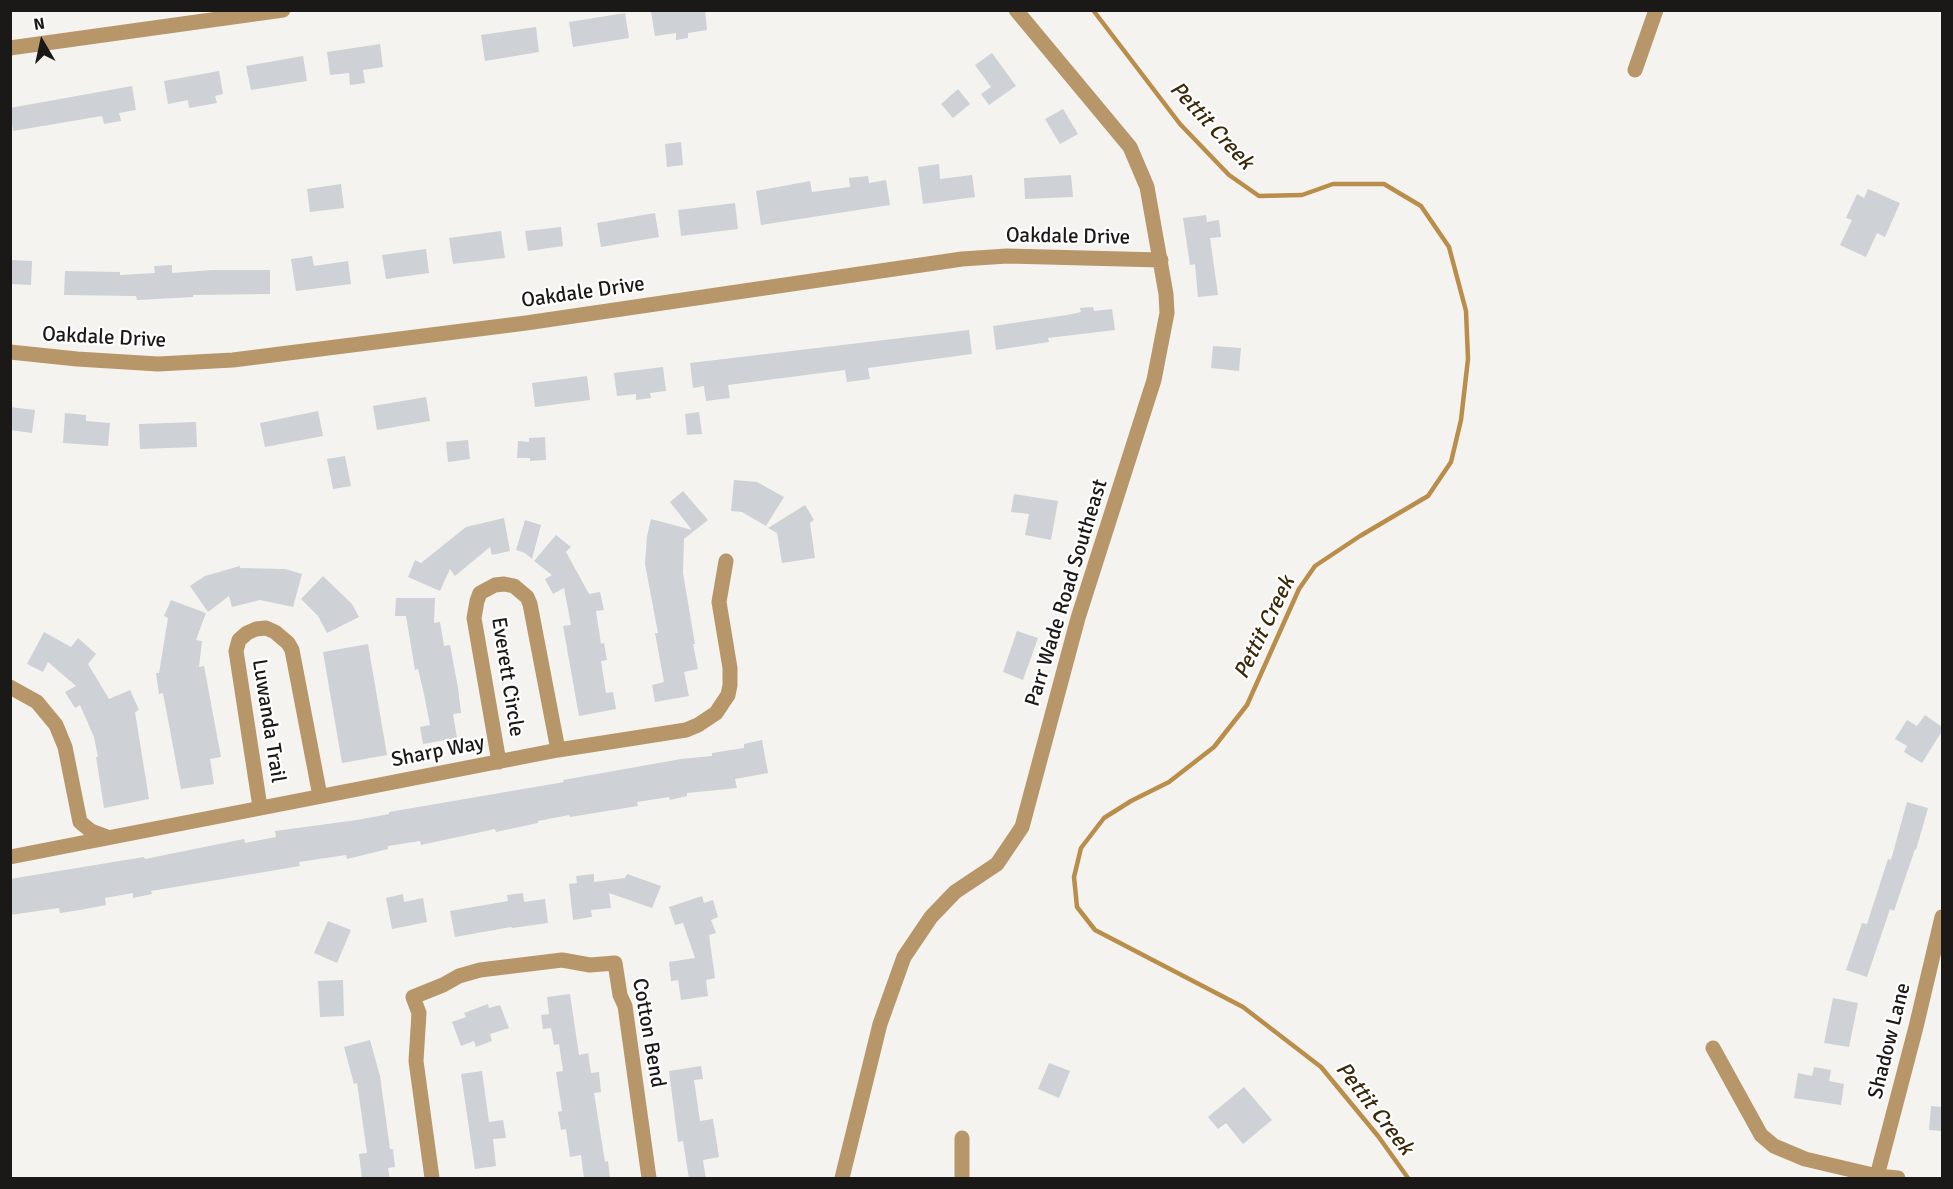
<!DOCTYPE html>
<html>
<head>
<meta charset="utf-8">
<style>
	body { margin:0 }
	#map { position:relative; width:1953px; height:1189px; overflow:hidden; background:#f5f3ef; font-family:Signika,sans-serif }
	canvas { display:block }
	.frame { position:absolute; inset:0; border:12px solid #1a1918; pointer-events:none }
	.north { position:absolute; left:12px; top:12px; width:60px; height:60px; -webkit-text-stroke:4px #fff; paint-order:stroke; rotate:351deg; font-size:16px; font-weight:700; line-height:24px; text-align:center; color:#1a1918 }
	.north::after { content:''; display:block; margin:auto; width:21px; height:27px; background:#1a1918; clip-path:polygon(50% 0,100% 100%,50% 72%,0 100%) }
</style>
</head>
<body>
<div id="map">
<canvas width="1953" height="1189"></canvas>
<div class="frame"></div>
<div class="north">N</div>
</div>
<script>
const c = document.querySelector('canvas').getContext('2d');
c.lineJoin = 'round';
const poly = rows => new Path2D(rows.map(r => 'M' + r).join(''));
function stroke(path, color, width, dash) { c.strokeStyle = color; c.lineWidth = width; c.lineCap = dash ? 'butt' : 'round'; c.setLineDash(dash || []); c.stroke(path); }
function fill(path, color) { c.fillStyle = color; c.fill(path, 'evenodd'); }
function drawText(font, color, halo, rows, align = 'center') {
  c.font = font + ' Signika,sans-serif'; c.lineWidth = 4.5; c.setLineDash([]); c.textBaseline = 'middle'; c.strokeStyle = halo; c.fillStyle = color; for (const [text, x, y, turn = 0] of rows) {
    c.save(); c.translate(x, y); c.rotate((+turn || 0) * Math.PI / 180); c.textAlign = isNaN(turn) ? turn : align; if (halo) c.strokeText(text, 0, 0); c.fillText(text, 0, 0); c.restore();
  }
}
const stream = poly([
	[1093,10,1180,124,1229,175,1259,196,1302,195,1333,184,1384,184,1421,206,1449,247,1466,311,1468,359,1461,420,1451,462,1428,496,1360,536,1315,566,1299,589,1247,705,1214,747,1169,782,1131,801,1104,818,1081,848,1074,877,1077,907,1095,930,1243,1007,1321,1067,1378,1136,1408,1178]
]);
const building = poly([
	[664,10,705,10,707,30,688,33,688,38,676,40,676,33,655,36,651,12],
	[625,13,629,38,573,47,569,22],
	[536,27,539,52,485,61,481,35],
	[380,44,383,67,363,70,365,83,350,85,349,73,330,75,327,52],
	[992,53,1016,86,989,105,981,94,991,87,975,65],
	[303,56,307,81,251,90,246,66],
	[219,71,223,94,215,96,217,103,189,108,188,100,168,104,164,81],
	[132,86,136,110,119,113,121,121,104,124,102,116,13,131,10,108],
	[958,89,970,104,953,118,941,104],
	[1063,109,1078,134,1060,144,1045,119],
	[681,142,683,165,667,167,665,144],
	[939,164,940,179,972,175,975,197,923,204,918,167],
	[1071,175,1073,197,1025,199,1024,178],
	[868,176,869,183,886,180,890,205,761,225,756,191,810,181,812,192,850,187,849,178],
	[341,184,344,208,310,212,307,189],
	[1868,189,1900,203,1885,237,1877,233,1866,257,1840,245,1852,220,1846,218,1857,194,1864,198],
	[735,203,738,229,681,236,678,210],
	[655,213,659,237,601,247,597,223],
	[1206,215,1207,222,1219,220,1221,237,1210,238,1218,295,1198,297,1195,264,1190,265,1183,218],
	[561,227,563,246,528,251,525,231],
	[501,231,505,258,453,264,449,238],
	[426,249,429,273,386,279,382,255],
	[312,256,314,266,348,261,351,284,296,291,291,259],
	[10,260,32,261,31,285,10,284],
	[172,265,172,273,213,270,270,270,270,294,193,295,193,297,137,300,136,296,64,295,65,271,120,272,120,275,155,273,154,266],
	[1093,307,1094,311,1112,309,1115,330,1048,338,1049,342,996,350,993,326,1067,315,1081,312,1080,308],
	[969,330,972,354,868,368,870,379,847,382,845,370,728,385,730,398,706,401,704,386,693,388,690,363],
	[1213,346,1241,348,1239,371,1211,368],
	[663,367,666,391,650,393,651,398,636,400,636,394,617,396,614,373],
	[587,376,590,400,535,407,532,383],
	[426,397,430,421,377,430,373,406],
	[10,407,35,410,32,433,10,430],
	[318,411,323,436,265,447,260,423],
	[699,412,702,434,687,435,685,414],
	[65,413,86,415,86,421,110,423,108,446,63,443],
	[196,422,197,447,140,449,139,424],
	[545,437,546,460,530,461,530,458,517,458,518,441,529,442,529,438],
	[468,440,470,459,448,462,446,442],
	[345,456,351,486,333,489,327,459],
	[734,480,757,482,784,497,766,526,742,512,731,511],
	[683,491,708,520,684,539,683,573,695,644,693,644,698,669,684,672,689,696,655,702,652,685,664,682,655,633,658,633,645,564,647,536,651,519,692,530,670,502],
	[1014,494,1058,501,1051,540,1025,535,1029,514,1011,512],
	[805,505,814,520,810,523,815,558,782,563,777,533,768,528],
	[504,518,510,551,492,555,490,547,455,576,450,569,440,591,408,577,415,560,421,563,466,527],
	[525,520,541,525,532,559,525,553,516,550],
	[556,535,571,547,566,552,589,594,600,592,604,610,596,611,601,644,604,643,607,660,601,661,606,693,613,692,616,709,579,716,563,626,571,625,564,588,553,594,545,579,552,575,534,561],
	[240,566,240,568,285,569,302,574,293,607,260,600,232,607,229,596,208,612,190,586,205,576],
	[323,576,352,604,359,617,327,633,318,616,301,599],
	[396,598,435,598,434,623,440,622,444,646,450,645,458,688,461,713,453,714,457,738,423,744,420,727,430,725,424,694,418,669,415,670,406,616,395,616],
	[171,600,206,613,196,640,202,641,199,667,204,666,221,757,210,759,214,784,181,789,163,693,159,694,156,673,159,673,168,618,164,616],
	[1017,631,1038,638,1023,680,1003,672],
	[44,632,71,647,78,638,96,654,88,664,109,699,130,690,139,710,135,712,149,799,104,808,96,757,98,757,94,737,80,705,75,708,65,692,76,686,48,662,43,672,27,664],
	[368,644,387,755,342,763,323,652],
	[1925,715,1942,727,1942,731,1922,763,1904,752,1907,746,1895,739,1907,720,1917,726],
	[762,740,768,773,735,779,737,788,687,793,687,796,670,800,669,797,637,802,638,806,570,817,569,815,538,821,538,823,496,832,495,829,421,845,420,841,388,846,388,849,347,859,346,855,299,862,300,866,151,891,152,894,133,898,133,893,105,898,106,905,80,910,60,913,59,908,10,915,10,879,144,857,145,859,244,839,245,843,276,837,275,831,357,820,389,814,389,812,564,782,563,780,681,759,712,756,712,753,744,748,744,744],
	[1907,802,1928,808,1916,850,1915,849,1894,911,1890,909,1867,977,1846,970,1862,923,1867,924,1888,859,1891,860],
	[594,874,594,882,625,878,627,874,661,886,652,908,609,893,611,908,591,910,592,917,573,920,569,884,577,883,576,876],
	[523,893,524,902,545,899,548,923,512,928,511,927,455,937,450,911,508,901,507,895],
	[403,894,404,902,423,898,427,922,392,929,386,898],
	[702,896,704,903,713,900,718,917,711,920,716,933,709,935,715,978,706,980,708,996,681,1000,678,980,671,981,669,962,695,958,683,923,675,925,669,907],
	[328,921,351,930,337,963,314,953],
	[343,980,344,1016,320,1017,318,981],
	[570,994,579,1055,588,1053,591,1073,599,1072,601,1092,594,1093,605,1162,608,1161,610,1179,584,1179,581,1155,570,1157,566,1129,561,1130,558,1112,562,1111,556,1072,563,1071,559,1044,554,1045,551,1028,543,1029,541,1015,549,1014,547,997],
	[1833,998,1858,1003,1849,1047,1824,1043],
	[488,1004,489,1008,500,1005,509,1028,490,1034,492,1041,476,1047,474,1041,461,1046,452,1022,466,1017,464,1013],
	[370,1040,380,1076,390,1149,393,1149,395,1167,388,1168,390,1179,362,1179,359,1154,367,1153,357,1083,354,1084,344,1047],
	[1049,1063,1070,1071,1059,1098,1038,1089],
	[701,1066,703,1079,694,1080,700,1121,713,1119,719,1157,703,1160,706,1179,689,1179,683,1141,678,1142,669,1071],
	[1814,1067,1831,1070,1829,1081,1844,1084,1841,1105,1794,1098,1798,1073,1812,1076],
	[482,1071,489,1122,503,1120,506,1138,493,1139,496,1166,475,1169,461,1074],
	[1244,1087,1272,1120,1243,1144,1226,1123,1218,1129,1208,1117],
	[1931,1106,1942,1107,1942,1131,1929,1130]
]);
const minor = poly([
	[10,48,283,10],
	[1635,70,1656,10],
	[10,352,77,359,158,364,233,360,526,323,962,259,1007,256,1161,260],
	[10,687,37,702,56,725,65,747,80,822,91,831,107,837],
	[499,762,474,618,477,601,480,593,495,585,504,584,514,586,527,597,530,604,558,750],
	[260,807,236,651,239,640,247,633,256,629,266,628,275,632,288,643,292,650,320,796],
	[10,857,558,750,686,730,698,725,716,713,728,695,730,685,730,668,719,602,726,561],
	[1713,1048,1761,1135,1774,1146,1805,1159,1877,1176,1898,1178],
	[1877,1176,1916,1027,1942,917],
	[432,1178,416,1061,419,1013,413,997,443,985,459,976,480,970,562,960,590,965,615,963,620,995,625,1006,649,1178],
	[842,1178,880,1024,904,957,931,917,955,892,997,864,1022,827,1078,618,1154,380,1167,313,1166,294,1147,187,1130,147,1016,10],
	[962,1178,962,1138]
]);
const streetNames = [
	["Oakdale Drive",1068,237,1],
	["Oakdale Drive",583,293,-8],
	["Oakdale Drive",104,338,3],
	["Parr Wade Road Southeast",1067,593,-73],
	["Everett Circle",507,677,81],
	["Luwanda Trail",268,721,81],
	["Sharp Way",438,752,-11],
	["Cotton Bend",648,1033,80],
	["Shadow Lane",1890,1041,-76]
];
const waterNames = [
	["Pettit Creek",1211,126,47],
	["Pettit Creek",1265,628,-64],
	["Pettit Creek",1374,1109,52]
];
stroke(stream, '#b98d4a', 4.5);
fill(building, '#ced1d5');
stroke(minor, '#b79769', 15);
drawText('21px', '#1a1918', '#fff', streetNames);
drawText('italic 22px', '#3a2809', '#fff', waterNames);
</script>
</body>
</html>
